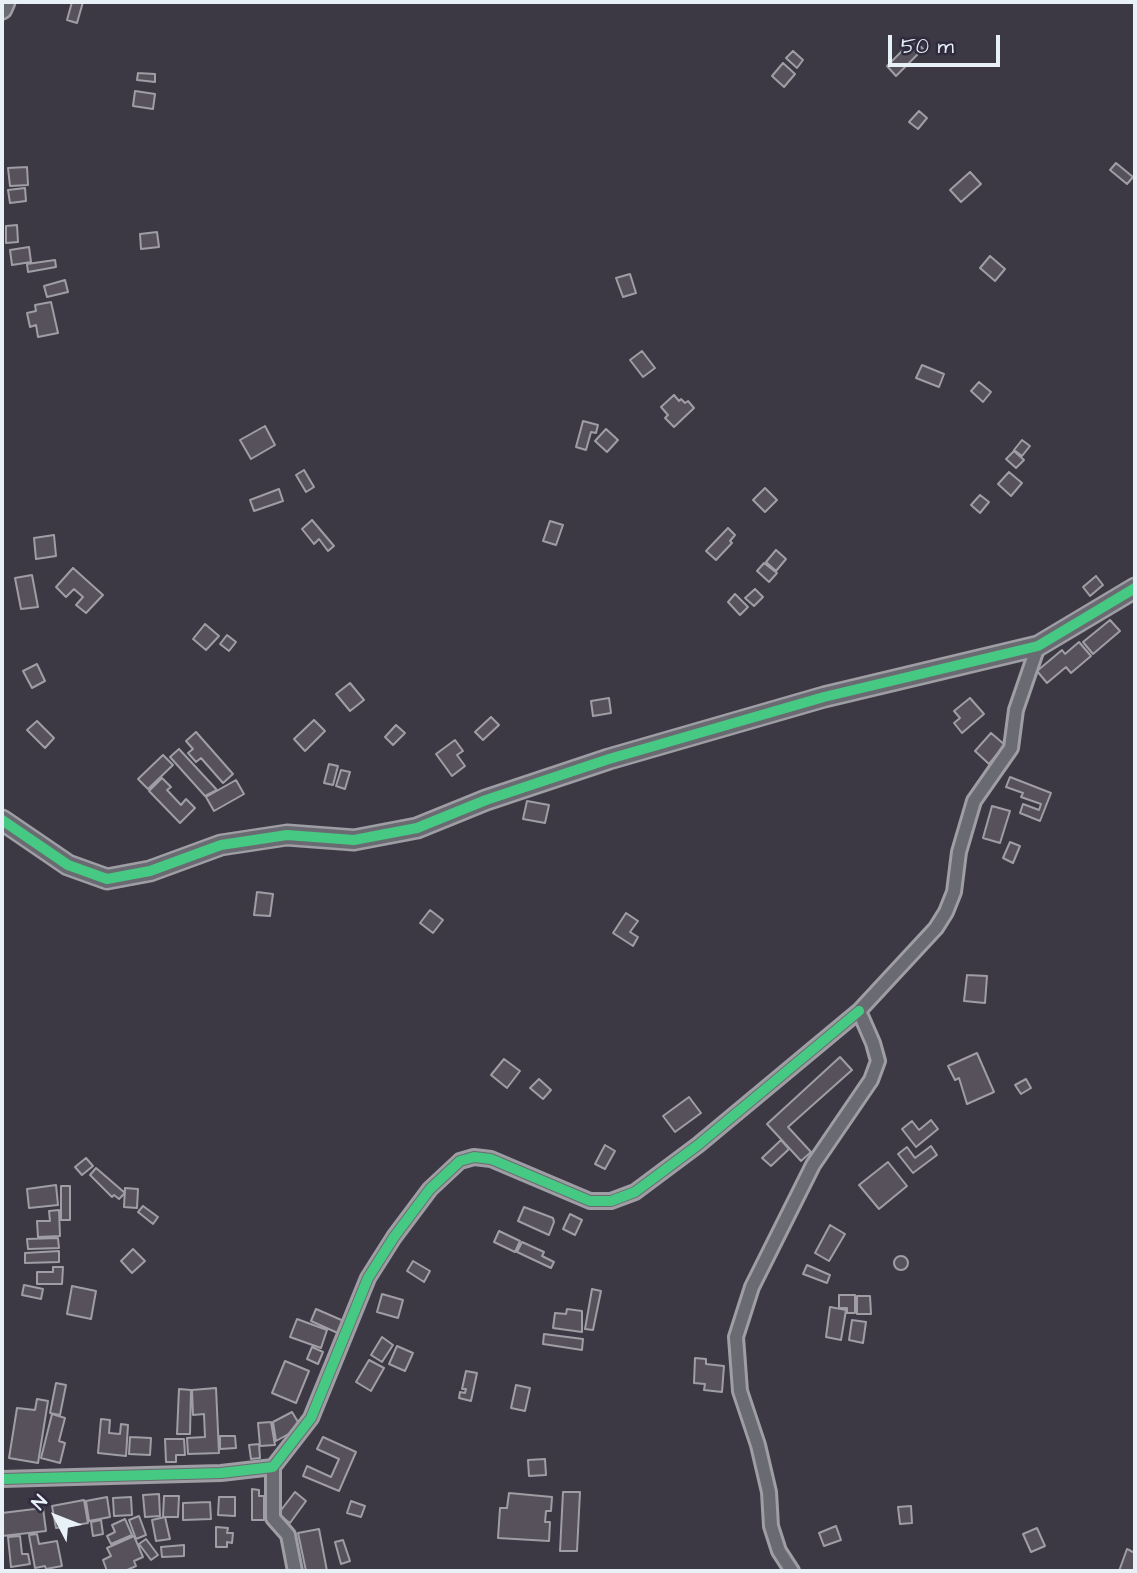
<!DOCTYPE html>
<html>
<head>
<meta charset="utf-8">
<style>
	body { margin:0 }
	#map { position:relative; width:1137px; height:1573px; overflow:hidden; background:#3d3944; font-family:"Architects Daughter",sans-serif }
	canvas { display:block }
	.frame { position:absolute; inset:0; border:4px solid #e8f1f8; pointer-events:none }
	.north { position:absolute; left:21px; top:1482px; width:70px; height:70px; -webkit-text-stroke:5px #2f2a3d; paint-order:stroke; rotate:312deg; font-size:19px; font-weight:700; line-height:28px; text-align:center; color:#e8f1f8 }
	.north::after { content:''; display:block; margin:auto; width:24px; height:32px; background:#e8f1f8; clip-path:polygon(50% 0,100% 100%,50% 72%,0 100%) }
	.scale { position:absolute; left:888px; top:35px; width:112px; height:32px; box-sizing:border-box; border:4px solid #e8f1f8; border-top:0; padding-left:9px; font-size:21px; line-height:24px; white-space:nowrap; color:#e8f1f8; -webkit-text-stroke:5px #2f2a3d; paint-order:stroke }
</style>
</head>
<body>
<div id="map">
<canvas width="1137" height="1573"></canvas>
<div class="frame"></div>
<div class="north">N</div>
<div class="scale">50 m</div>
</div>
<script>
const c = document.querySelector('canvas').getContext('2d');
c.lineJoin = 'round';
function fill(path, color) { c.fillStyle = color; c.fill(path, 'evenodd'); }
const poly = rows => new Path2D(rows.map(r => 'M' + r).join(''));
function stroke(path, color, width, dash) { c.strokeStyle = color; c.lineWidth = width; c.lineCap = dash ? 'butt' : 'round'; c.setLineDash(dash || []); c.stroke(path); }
const building = poly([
	[72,2,83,2,77,23,67,20,72,2],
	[914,39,923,49,896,76,887,66,914,39],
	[793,51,803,60,797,68,786,58,793,51],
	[783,63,795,74,784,87,772,76,783,63],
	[138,73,155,74,155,82,137,80,138,73],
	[135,91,155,94,153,109,133,106,135,91],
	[919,111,927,118,918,129,909,122,919,111],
	[1116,163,1133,177,1127,184,1110,170,1116,163],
	[27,167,28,185,10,186,8,168,27,167],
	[970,172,981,184,961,202,950,190,970,172],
	[25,188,26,201,10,203,8,190,25,188],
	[17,225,18,242,6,243,6,226,17,225],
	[157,232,159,247,141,249,140,234,157,232],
	[29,247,31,262,12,265,10,250,29,247],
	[990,256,1005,269,995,281,980,268,990,256],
	[55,260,56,267,28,272,27,264,55,260],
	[630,274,636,293,623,297,616,278,630,274],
	[65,280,68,292,47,297,44,286,65,280],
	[51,302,58,333,38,337,36,325,30,327,27,313,36,311,35,305,51,302],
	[642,351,655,368,643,377,630,360,642,351],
	[922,365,944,374,939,387,916,378,922,365],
	[979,382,991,392,983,402,971,391,979,382],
	[674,395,679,401,681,399,685,403,688,401,694,408,674,427,665,418,668,415,661,407,674,395],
	[583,421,598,425,596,433,591,432,586,450,576,447,583,421],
	[265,426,275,445,251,459,240,440,265,426],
	[606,429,618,440,607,452,595,441,606,429],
	[1022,440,1030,446,1022,456,1014,450,1022,440],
	[1014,451,1024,460,1016,468,1006,459,1014,451],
	[304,470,314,487,306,492,296,475,304,470],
	[1009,472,1022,483,1011,496,998,484,1009,472],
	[765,488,777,500,765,512,753,500,765,488],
	[279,489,283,501,254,511,250,500,279,489],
	[980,495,989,502,980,513,971,505,980,495],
	[312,520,334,546,328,551,319,539,314,544,302,529,312,520],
	[550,521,563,525,556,545,543,541,550,521],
	[728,528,735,535,730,541,732,543,716,560,706,551,728,528],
	[54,535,56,556,36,559,34,538,54,535],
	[776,550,786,559,776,571,766,562,776,550],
	[764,563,777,573,769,582,757,571,764,563],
	[73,568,103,595,86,613,76,605,83,597,74,589,66,597,56,587,73,568],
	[32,575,38,607,21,609,15,578,32,575],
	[1096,576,1103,585,1090,596,1083,587,1096,576],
	[755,589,763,597,754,606,745,598,755,589],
	[735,594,748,607,740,615,728,602,735,594],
	[1110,620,1120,631,1093,654,1083,642,1110,620],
	[205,624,219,636,206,650,193,639,205,624],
	[227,635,236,642,229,651,220,644,227,635],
	[1079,642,1091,656,1071,673,1066,667,1047,683,1037,671,1062,650,1065,654,1079,642],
	[37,664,45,681,32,688,23,671,37,664],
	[350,683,364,700,350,711,336,694,350,683],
	[609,698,611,713,593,716,591,701,609,698],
	[970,698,984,714,962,733,954,723,960,718,954,711,970,698],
	[491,717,499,725,483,740,475,732,491,717],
	[314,720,325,731,305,751,294,739,314,720],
	[37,721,54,738,45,748,27,730,37,721],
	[396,725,405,733,393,745,385,737,396,725],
	[196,732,233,774,223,783,201,758,196,762,188,753,193,749,186,741,196,732],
	[991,733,1005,745,989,764,975,751,991,733],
	[455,740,463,751,457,755,465,766,452,776,436,754,455,740],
	[179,749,217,790,205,796,170,757,179,749],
	[163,755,173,765,148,789,138,779,163,755],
	[329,764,338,766,333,785,324,783,329,764],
	[341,770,350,772,345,789,336,786,341,770],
	[1010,777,1051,793,1040,821,1020,813,1023,804,1039,810,1041,804,1021,797,1023,793,1006,787,1010,777],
	[162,778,171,787,167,790,181,805,186,799,195,808,180,823,149,791,162,778],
	[236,780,244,794,214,811,206,797,236,780],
	[527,801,549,805,545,823,523,819,527,801],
	[992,806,1010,811,1000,843,983,838,992,806],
	[1010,842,1020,846,1013,863,1003,858,1010,842],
	[257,892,273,894,270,916,254,915,257,892],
	[430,910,443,920,433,933,420,923,430,910],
	[626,913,638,921,630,932,638,937,633,946,613,933,626,913],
	[967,975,987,976,985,1003,964,1001,967,975],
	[977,1053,994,1092,967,1104,959,1078,955,1080,948,1066,977,1053],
	[840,1057,852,1070,788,1127,811,1152,801,1161,767,1124,840,1057],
	[504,1059,520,1071,507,1088,491,1075,504,1059],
	[539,1079,551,1090,543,1099,530,1088,539,1079],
	[1026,1079,1031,1088,1021,1094,1015,1085,1026,1079],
	[689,1097,701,1113,675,1132,663,1116,689,1097],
	[931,1120,938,1129,916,1147,902,1129,912,1121,919,1130,931,1120],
	[781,1140,789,1149,771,1166,762,1158,781,1140],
	[605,1145,615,1151,605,1169,595,1164,605,1145],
	[931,1146,937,1155,913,1173,898,1154,907,1147,915,1158,931,1146],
	[86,1158,93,1166,82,1175,75,1167,86,1158],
	[888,1162,907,1186,879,1209,859,1185,888,1162],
	[96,1168,125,1193,119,1199,114,1195,112,1197,90,1175,96,1168],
	[56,1185,58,1205,29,1208,27,1189,56,1185],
	[61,1186,70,1186,70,1220,61,1220,61,1186],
	[125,1188,138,1189,137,1208,124,1207,125,1188],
	[143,1206,158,1217,153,1224,138,1212,143,1206],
	[524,1207,553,1218,554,1222,549,1235,518,1221,524,1207],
	[59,1210,60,1236,38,1237,37,1221,50,1221,49,1211,59,1210],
	[570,1214,582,1220,575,1235,563,1229,570,1214],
	[830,1225,845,1234,829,1261,815,1253,830,1225],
	[499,1231,520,1241,515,1252,494,1242,499,1231],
	[58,1238,59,1248,28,1249,27,1239,58,1238],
	[522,1242,544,1252,542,1256,554,1262,551,1268,517,1252,522,1242],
	[133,1249,145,1261,132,1273,121,1261,133,1249],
	[59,1251,59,1262,25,1263,25,1253,59,1251],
	'894 1263a7 7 0 1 1 14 0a7 7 0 1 1-14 0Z',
	[413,1261,430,1271,424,1282,407,1271,413,1261],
	[807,1265,830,1275,827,1283,803,1274,807,1265],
	[53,1267,63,1267,62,1284,37,1284,37,1272,53,1272,53,1267],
	[24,1285,43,1289,41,1299,22,1295,24,1285],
	[72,1286,96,1291,91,1319,67,1314,72,1286],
	[592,1289,601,1291,593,1330,585,1329,592,1289],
	[382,1294,403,1300,398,1318,377,1312,382,1294],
	[839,1295,855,1295,855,1313,847,1313,847,1308,839,1308,839,1295],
	[857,1296,870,1296,871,1314,857,1314,857,1296],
	[830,1307,846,1310,841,1340,826,1337,830,1307],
	[316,1309,346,1322,340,1334,311,1321,316,1309],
	[567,1309,582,1311,582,1332,553,1328,555,1313,566,1314,567,1309],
	[297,1319,327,1330,321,1348,290,1337,297,1319],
	[852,1320,866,1322,863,1343,849,1340,852,1320],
	[544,1334,583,1339,582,1350,543,1344,544,1334],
	[382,1337,393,1345,382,1362,371,1355,382,1337],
	[397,1346,413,1353,405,1371,389,1364,397,1346],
	[312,1347,323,1352,318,1364,307,1359,312,1347],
	[695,1358,706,1359,706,1364,724,1366,722,1392,704,1390,705,1384,694,1383,695,1358],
	[369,1360,384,1368,371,1391,356,1382,369,1360],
	[285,1361,309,1371,296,1403,272,1393,285,1361],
	[466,1371,477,1373,471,1401,459,1398,460,1392,465,1393,466,1389,462,1389,466,1371],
	[56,1383,66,1385,60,1415,50,1413,56,1383],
	[516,1385,530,1388,525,1411,511,1408,516,1385],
	[216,1388,219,1453,188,1454,187,1438,205,1437,204,1414,193,1415,192,1390,216,1388],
	[179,1389,191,1390,190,1434,177,1434,179,1389],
	[37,1399,48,1401,38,1463,9,1458,17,1408,35,1410,37,1399],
	[292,1412,301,1427,276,1441,273,1422,292,1412],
	[52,1414,65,1418,59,1441,65,1443,60,1463,41,1458,52,1414],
	[101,1419,110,1420,109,1433,120,1434,121,1424,128,1425,126,1456,98,1453,101,1419],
	[271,1422,275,1445,260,1446,258,1423,271,1422],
	[220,1436,235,1436,236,1448,220,1449,220,1436],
	[130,1437,151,1438,150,1455,129,1454,130,1437],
	[323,1437,356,1452,339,1491,303,1476,307,1466,331,1477,339,1459,317,1449,323,1437],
	[165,1439,184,1439,185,1455,176,1455,176,1462,166,1462,165,1439],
	[259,1444,260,1458,251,1459,249,1445,259,1444],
	[545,1459,546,1475,529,1476,528,1460,545,1459],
	[252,1489,259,1490,259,1496,264,1496,264,1520,252,1520,252,1489],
	[295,1492,306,1501,290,1523,278,1514,295,1492],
	[563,1492,580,1492,577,1551,560,1551,563,1492],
	[509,1493,552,1497,551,1511,546,1511,545,1522,550,1522,549,1541,498,1538,500,1508,507,1508,509,1493],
	[159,1494,160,1516,145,1517,143,1495,159,1494],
	[164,1496,179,1496,178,1517,163,1517,164,1496],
	[107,1497,110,1517,89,1521,86,1501,107,1497],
	[131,1497,132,1515,114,1516,113,1498,131,1497],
	[219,1497,235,1497,235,1516,218,1515,219,1497],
	[84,1500,88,1523,56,1528,52,1506,84,1500],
	[351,1501,365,1506,361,1517,347,1513,351,1501],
	[210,1502,211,1519,183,1520,183,1503,210,1502],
	[911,1506,912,1523,900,1524,898,1507,911,1506],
	[43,1508,46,1531,2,1536,2,1513,43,1508],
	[139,1516,146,1535,136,1539,129,1520,139,1516],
	[165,1517,170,1539,156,1541,152,1520,165,1517],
	[125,1519,132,1535,111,1544,107,1536,115,1532,112,1525,125,1519],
	[101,1520,103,1534,93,1536,91,1522,101,1520],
	[836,1526,841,1540,824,1546,819,1533,836,1526],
	[216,1527,228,1528,227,1533,233,1533,232,1543,227,1542,227,1547,216,1547,216,1527],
	[1037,1528,1045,1546,1031,1552,1023,1534,1037,1528],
	[319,1529,327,1571,306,1571,298,1533,319,1529],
	[37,1534,39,1544,57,1541,62,1566,46,1569,45,1566,35,1568,29,1535,37,1534],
	[20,1536,22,1554,28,1554,30,1564,11,1567,8,1537,20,1536],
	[134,1536,143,1557,134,1561,136,1566,125,1571,107,1571,103,1560,111,1556,107,1548,134,1536],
	[146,1539,158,1555,151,1560,139,1544,146,1539],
	[343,1540,350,1561,341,1564,335,1542,343,1540],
	[184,1545,184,1556,162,1557,161,1547,184,1545],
	[1127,1549,1135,1553,1135,1571,1119,1571,1127,1549]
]);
const street = poly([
	[273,1467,273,1518,288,1535,295,1571],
	[2,1479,221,1473,273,1467,311,1418,368,1278,394,1237,430,1189,460,1161,474,1157,491,1159,590,1201,611,1201,635,1192,698,1145,859,1011],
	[792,1571,779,1551,771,1526,769,1492,758,1445,740,1391,736,1337,752,1287,813,1165,871,1080,878,1061,873,1043,859,1011,936,928,946,912,954,892,959,852,974,801,1011,748,1016,710,1038,646]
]);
const secondary = poly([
	[2,9,5,2],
	[2,820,68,865,107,879,150,871,221,845,287,835,354,840,417,828,486,800,609,759,824,697,1038,646,1135,588]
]);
const cycleway = poly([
	[2,820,68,865,107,879,150,871,221,845,287,835,354,840,417,828,486,800,609,759,824,697,1038,646,1135,588],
	[2,1479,221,1473,273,1467,311,1418,368,1278,394,1237,430,1189,460,1161,474,1157,491,1159,590,1201,611,1201,635,1192,698,1145,859,1011]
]);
fill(building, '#56515b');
stroke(building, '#9e9ea4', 2);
stroke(street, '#9e9ea4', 18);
stroke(secondary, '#9e9ea4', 23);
stroke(street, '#6a6b72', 12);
stroke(secondary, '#6a6b72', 18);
stroke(cycleway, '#46c982', 10);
</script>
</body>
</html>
